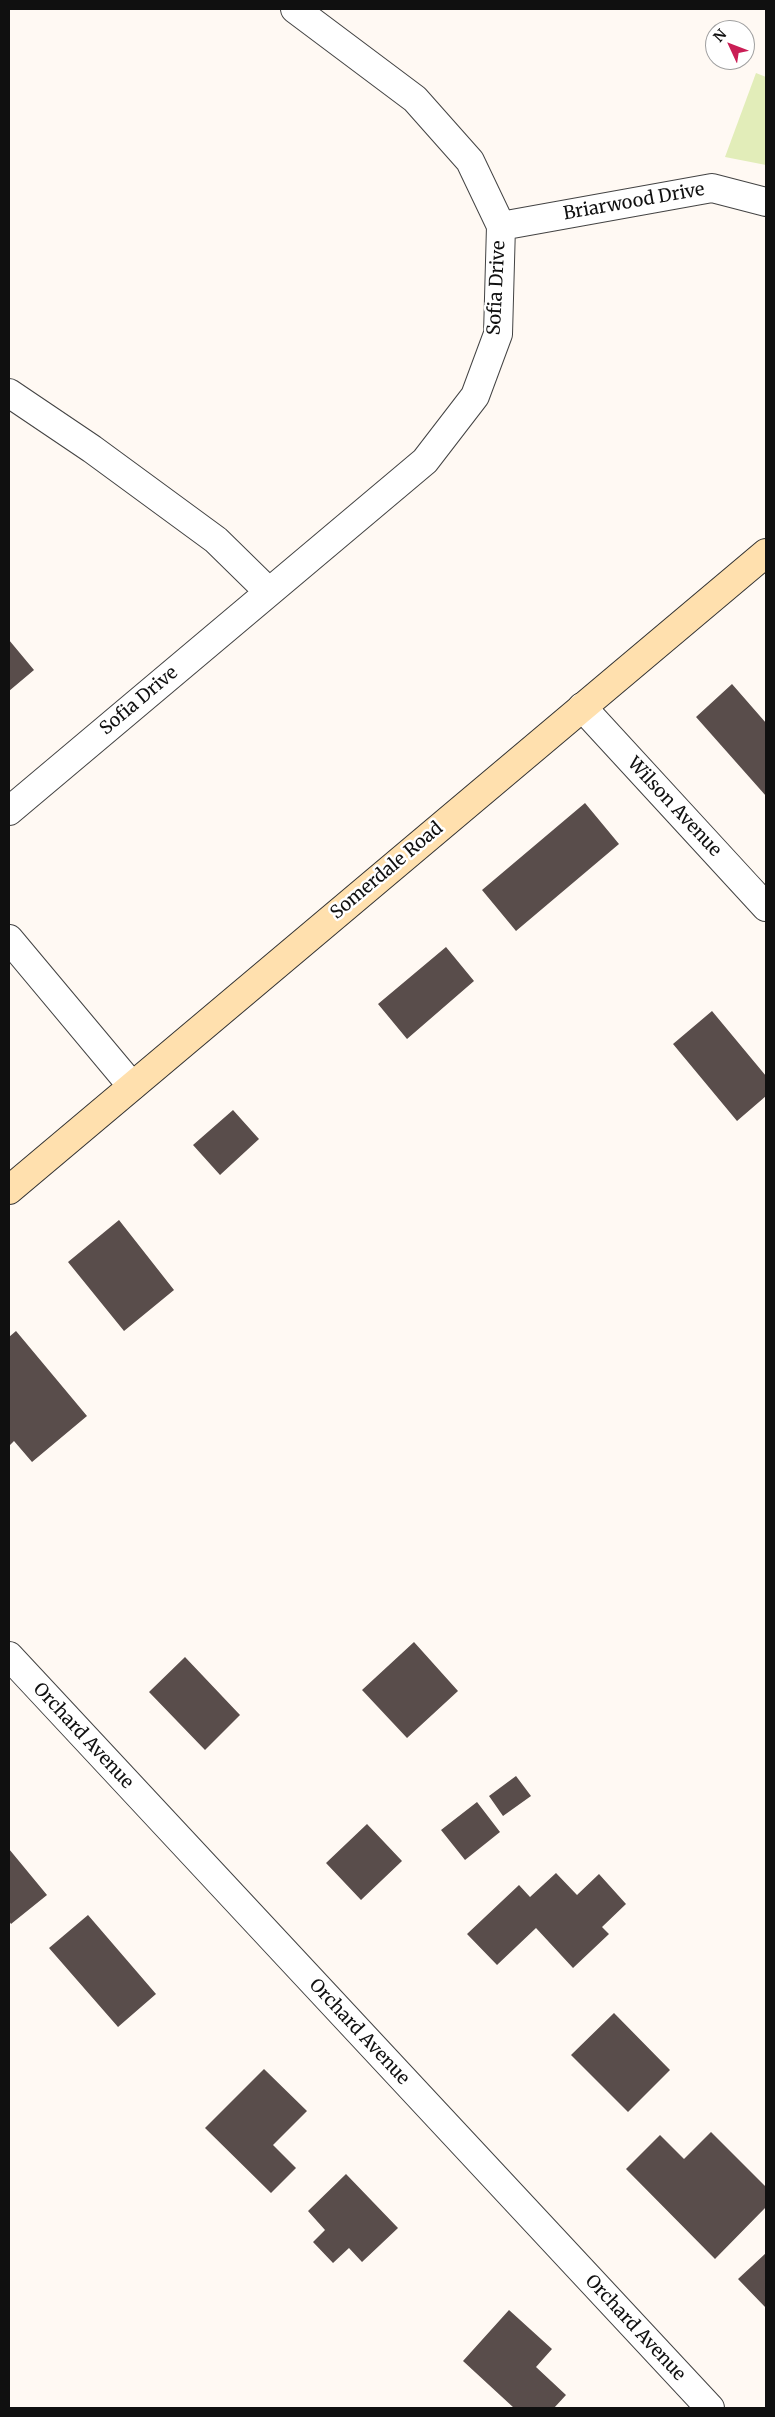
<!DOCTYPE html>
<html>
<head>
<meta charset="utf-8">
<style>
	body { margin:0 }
	#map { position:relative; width:775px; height:2417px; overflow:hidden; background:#fff9f3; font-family:Merriweather,serif }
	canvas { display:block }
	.frame { position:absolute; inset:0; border:10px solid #101010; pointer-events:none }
	.north { position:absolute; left:705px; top:20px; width:50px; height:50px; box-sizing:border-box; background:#fff; border:1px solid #9f9f9f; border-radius:50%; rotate:313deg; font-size:14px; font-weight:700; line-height:20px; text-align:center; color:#101010 }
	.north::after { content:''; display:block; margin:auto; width:18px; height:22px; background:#ca1e55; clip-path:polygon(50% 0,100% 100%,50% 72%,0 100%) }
</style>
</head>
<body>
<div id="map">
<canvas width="775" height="2417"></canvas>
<div class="frame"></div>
<div class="north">N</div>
</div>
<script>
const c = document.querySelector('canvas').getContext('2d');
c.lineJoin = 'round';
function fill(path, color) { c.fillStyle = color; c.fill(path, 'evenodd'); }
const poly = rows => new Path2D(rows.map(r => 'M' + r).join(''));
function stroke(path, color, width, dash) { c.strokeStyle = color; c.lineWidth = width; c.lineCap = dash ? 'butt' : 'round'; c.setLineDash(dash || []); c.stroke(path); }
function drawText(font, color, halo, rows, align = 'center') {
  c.font = font + ' Merriweather,serif'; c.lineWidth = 5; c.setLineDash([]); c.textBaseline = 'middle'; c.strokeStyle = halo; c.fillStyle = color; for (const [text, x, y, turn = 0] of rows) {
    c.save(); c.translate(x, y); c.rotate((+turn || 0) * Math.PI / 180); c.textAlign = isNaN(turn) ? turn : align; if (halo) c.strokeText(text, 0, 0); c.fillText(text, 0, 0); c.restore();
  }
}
const green = poly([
	[756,73,766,77,766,165,725,157]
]);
const building = poly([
	[9,640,34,670,9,691],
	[732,684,766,723,766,796,696,717],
	[585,803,619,844,516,931,482,890],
	[446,947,474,981,407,1039,378,1004],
	[712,1011,766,1076,766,1096,737,1121,673,1044],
	[233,1110,259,1139,220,1175,193,1145],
	[119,1220,174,1290,124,1331,68,1262],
	[16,1331,87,1416,32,1462,14,1441,9,1446,9,1337],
	[414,1642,458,1691,407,1738,362,1690],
	[185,1657,240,1715,205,1750,149,1692],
	[516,1776,531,1796,503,1816,489,1796],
	[477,1802,500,1832,465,1860,441,1830],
	[367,1824,402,1861,361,1900,326,1863],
	[9,1849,47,1895,11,1924,9,1921],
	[556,1873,577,1895,599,1874,626,1904,602,1927,609,1934,573,1968,536,1928,497,1965,467,1934,519,1885,530,1897],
	[88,1915,156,1994,118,2027,49,1948],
	[614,2013,670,2070,628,2112,571,2055],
	[264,2069,307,2111,273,2145,296,2168,271,2193,205,2128],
	[711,2132,766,2187,766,2207,715,2259,626,2169,660,2135,684,2159],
	[346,2174,398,2228,362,2262,349,2248,333,2263,313,2242,325,2230,308,2211],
	[766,2253,766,2308,738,2279],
	[509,2310,552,2349,536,2367,566,2395,554,2408,514,2408,463,2361]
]);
const street = poly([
	[501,226,712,188,766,202],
	[9,393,92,449,216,540,268,591],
	[582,707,766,907],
	[9,811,425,461,475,396,498,334,501,226,470,161,415,99,295,9],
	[9,939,132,1086],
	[9,1656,710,2408]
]);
const secondary = poly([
	[9,1190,766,553]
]);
const streetNames = [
	["Briarwood Drive",634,202,-10],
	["Sofia Drive",497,288,-87],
	["Sofia Drive",139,701,-40],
	["Wilson Avenue",674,807,47],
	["Somerdale Road",387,871,-40],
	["Orchard Avenue",83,1736,47],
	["Orchard Avenue",359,2032,47],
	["Orchard Avenue",635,2328,47]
];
fill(green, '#e2edb9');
fill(building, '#594d4b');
stroke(street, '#434343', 30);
stroke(secondary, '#323232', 30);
stroke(street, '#fff', 28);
stroke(secondary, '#ffe0ae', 28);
drawText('18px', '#101010', '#fff', streetNames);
</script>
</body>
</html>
